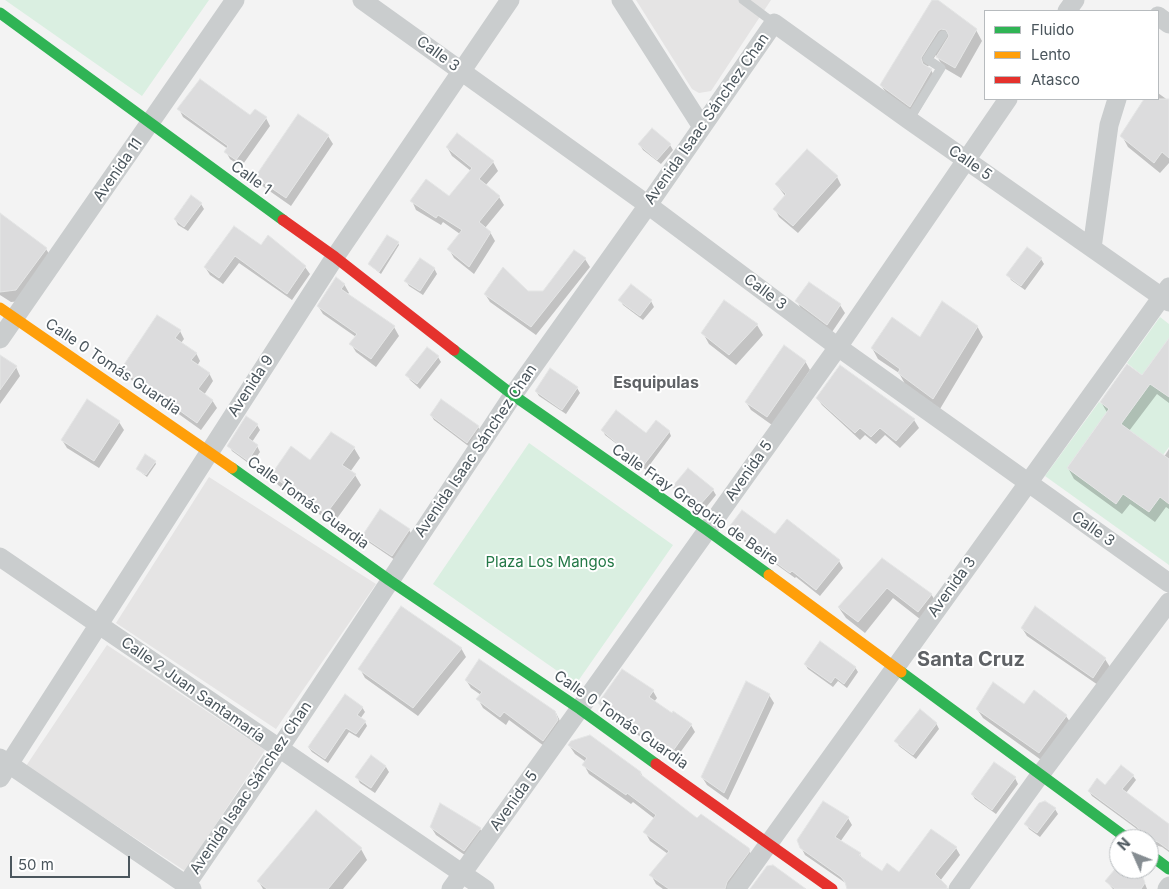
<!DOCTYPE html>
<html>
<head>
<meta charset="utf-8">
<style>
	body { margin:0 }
	#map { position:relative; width:1169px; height:889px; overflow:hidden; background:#f3f3f3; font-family:Inter,sans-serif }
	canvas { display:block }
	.legend { position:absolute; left:984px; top:10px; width:175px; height:90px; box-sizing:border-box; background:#fff; border:1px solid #b7bbbe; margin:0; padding:6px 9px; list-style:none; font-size:15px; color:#4b565d }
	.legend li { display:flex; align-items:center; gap:10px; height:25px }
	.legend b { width:25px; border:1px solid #b7bbbe }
	.north { position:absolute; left:1109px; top:829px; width:50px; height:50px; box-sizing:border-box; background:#fff; border:1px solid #b7bbbe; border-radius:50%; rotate:314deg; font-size:14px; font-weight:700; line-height:20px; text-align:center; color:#4b565d }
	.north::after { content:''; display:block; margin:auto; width:18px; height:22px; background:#868d92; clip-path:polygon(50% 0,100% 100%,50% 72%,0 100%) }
	.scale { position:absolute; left:10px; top:856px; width:120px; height:22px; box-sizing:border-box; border:2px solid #4b565d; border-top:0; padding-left:6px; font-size:15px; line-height:18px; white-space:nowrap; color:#4b565d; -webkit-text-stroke:4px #fff; paint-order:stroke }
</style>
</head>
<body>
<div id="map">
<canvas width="1169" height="889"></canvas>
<ul class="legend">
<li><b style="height:6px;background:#30b455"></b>Fluido</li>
<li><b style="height:6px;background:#ff9f0a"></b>Lento</li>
<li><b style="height:6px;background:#e5322d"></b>Atasco</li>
</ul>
<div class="north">N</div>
<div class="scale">50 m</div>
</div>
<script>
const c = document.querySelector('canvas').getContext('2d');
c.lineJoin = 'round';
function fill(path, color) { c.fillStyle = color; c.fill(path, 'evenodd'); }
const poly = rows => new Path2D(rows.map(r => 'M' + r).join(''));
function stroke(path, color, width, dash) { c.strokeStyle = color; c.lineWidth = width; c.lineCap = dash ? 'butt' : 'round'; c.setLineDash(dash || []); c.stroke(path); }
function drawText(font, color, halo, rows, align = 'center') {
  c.font = font + ' Inter,sans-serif'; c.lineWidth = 4; c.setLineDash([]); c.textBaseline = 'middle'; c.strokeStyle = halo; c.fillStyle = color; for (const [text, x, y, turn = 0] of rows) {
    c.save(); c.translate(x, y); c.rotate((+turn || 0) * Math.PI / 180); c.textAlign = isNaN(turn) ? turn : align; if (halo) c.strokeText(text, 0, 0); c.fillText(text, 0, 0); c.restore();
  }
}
const education = poly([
	[636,0,771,0,711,91,699,93,692,89],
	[209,477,376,584,276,729,116,623],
	[107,645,265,750,185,871,26,766]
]);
const green = poly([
	[5,0,209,0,142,96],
	[1160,317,1169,324,1169,338,1142,375,1127,363],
	[1150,384,1169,397,1169,447,1163,455,1121,424],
	[1099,402,1109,409,1067,468,1115,503,1123,494,1149,512,1160,497,1169,504,1169,565,1045,476],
	[529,443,673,545,576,684,433,584]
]);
const shadow = poly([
	[934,0,976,30,982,41,961,78,944,68,936,55,927,68,931,70,937,81,916,117,888,96,881,85],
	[1158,93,1169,101,1169,163,1160,173,1128,147,1122,136,1145,99,1158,99],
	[179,109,266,118,270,126,241,167,230,159,226,152,228,149,183,117],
	[298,116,328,136,333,144,291,206,261,185,256,177],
	[640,145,670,145,673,150,661,164,643,150],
	[447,147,493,162,498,171,485,186,499,197,504,205,485,228,490,232,495,241,474,274,454,258,449,249,460,234,443,222,441,225,416,210,412,201,449,198,471,171,452,156],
	[837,177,841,185,798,233,779,217,775,209,786,197,776,184],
	[201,204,204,209,188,231,178,225,175,219],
	[0,215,46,249,53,260,23,301,11,302,0,295],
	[235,228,262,247,305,267,310,274,292,300,239,263,223,284,210,275,205,267],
	[398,243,399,245,381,274,371,266],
	[585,259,590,267,536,335,490,302,485,294,543,292],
	[1041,259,1044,264,1025,290,1011,280,1008,275],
	[434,268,437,274,423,295,409,286,406,281],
	[809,283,840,305,845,313,832,332,801,309,797,301],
	[344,284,349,293,347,295,394,327,399,336,376,367,356,352,351,344,356,337,323,314,318,306],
	[620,300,651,301,654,307,643,320,623,305],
	[757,325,763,335,736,365,709,344,703,333],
	[977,326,983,337,940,409,905,384,899,373,878,359,872,348],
	[180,331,184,339,181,343,196,353,200,361,197,366,209,373,213,381,204,395,212,400,217,408,201,430,127,377,122,369],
	[1169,340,1169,403,1157,394,1129,431,1164,457,1169,449,1169,509,1166,507,1155,522,1130,504,1122,514,1074,479,1068,468,1108,414,1101,402,1143,377],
	[0,356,16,367,20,376,0,404],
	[438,357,441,362,420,389,410,380,407,375],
	[805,361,810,370,772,425,751,410,746,402],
	[840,367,914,420,919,428,900,448,885,435,876,444,865,435,860,440,822,405,817,398],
	[577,388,580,393,566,414,539,396,536,391],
	[431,415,478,427,481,432,471,448,434,420],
	[119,422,124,430,99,468,67,448,62,440],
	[257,425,260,430,252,442,257,446,260,452,251,465,232,451,229,446],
	[603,430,646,434,669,431,671,436,646,470,633,461,631,455,605,435],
	[354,448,360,458,350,472,355,475,361,485,333,524,278,485,272,475],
	[155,462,156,464,147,477,137,469],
	[674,488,713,490,716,495,703,511,677,493],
	[730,527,775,536,839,561,843,568,820,596,796,577,795,578,734,534],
	[409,530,412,535,395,560,367,541,364,536],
	[882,559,931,594,938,605,925,623,893,598,865,633,846,618,839,608],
	[1022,628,1105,659,1110,667,1098,685,1027,636],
	[461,648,466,657,418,716,365,678,360,669],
	[805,664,855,667,858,672,847,688,838,681,833,687,808,669],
	[466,680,555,711,560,721,548,749,509,720,506,725,483,708,478,699,481,695,471,688],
	[653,691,657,698,654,702,691,725,695,732,674,761,603,710,599,703],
	[769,695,774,703,728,800,707,785,702,777],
	[1024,705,1066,716,1072,725,1044,762,983,718,977,709],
	[362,707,365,712,360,719,365,722,367,726,359,738,349,732,328,763,312,752,309,748],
	[936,723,939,729,916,759,899,746,896,741],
	[590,736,641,773,643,778,697,820,748,849,754,859,734,889,663,889,656,884,651,875,668,854,650,841,645,832,655,819,633,802,631,804,589,774,584,765,586,762,575,754,569,745],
	[371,757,386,767,389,772,375,793,360,783,357,777],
	[1133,776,1136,780,1126,793,1169,825,1169,852,1162,847,1149,843,1149,839,1145,839,1141,832,1092,796,1089,791],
	[1015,778,1018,784,996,814,975,799,972,794],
	[1055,809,1058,814,1040,837,1029,829,1026,824],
	[848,818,852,825,840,842,860,854,863,860,882,873,899,873,956,848,960,855,940,881,948,889,848,889,847,884,805,855,801,847],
	[431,827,480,829,485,837,469,858,436,835],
	[361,849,367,860,343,889,263,889,259,882],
	[1119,867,1119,869,1133,869,1144,881,1147,889,1113,889,1106,881]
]);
const building = poly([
	[932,0,938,0,977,29,955,68,936,57,949,36,946,30,941,29,938,31,921,58,923,64,932,69,910,107,880,85,932,0],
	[200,79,250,115,255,109,267,117,236,160,224,152,228,146,177,109,200,79],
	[1144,99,1169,99,1169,158,1162,152,1154,163,1120,136,1144,99],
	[298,114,329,135,286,198,255,177,298,114],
	[652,128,671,144,657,160,638,144,652,128],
	[457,133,494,161,479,179,500,196,479,222,491,232,469,267,447,249,462,230,438,215,436,218,410,201,426,179,449,196,472,168,446,147,457,133],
	[807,149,838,176,793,226,773,209,786,194,775,184,807,149],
	[191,195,202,203,184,227,174,219,191,195],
	[0,213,47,248,16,290,0,292,0,213],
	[234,226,261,245,268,235,306,266,287,294,235,256,219,278,204,267,234,226],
	[387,235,399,242,379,272,368,264,387,235],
	[1027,247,1042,258,1021,286,1006,275,1027,247],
	[574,250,586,258,531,327,484,294,503,267,528,291,543,291,574,250],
	[420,258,435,268,420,291,404,281,420,258],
	[336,277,345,284,341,289,395,326,371,359,349,344,357,334,317,306,336,277],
	[809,282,841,304,827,325,795,301,809,282],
	[631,284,652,300,640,316,618,300,631,284],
	[724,300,758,324,729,355,701,333,724,300],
	[942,301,978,326,933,399,898,373,900,369,871,348,892,317,920,337,942,301],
	[157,315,181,330,175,338,197,353,191,360,210,373,198,389,213,400,197,423,121,369,157,315],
	[1169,338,1169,397,1150,384,1121,424,1169,459,1169,504,1160,497,1149,512,1123,494,1116,504,1067,468,1109,409,1100,402,1127,364,1142,375,1169,338],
	[784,345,806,361,767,417,745,402,784,345],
	[427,347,439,356,417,384,405,375,427,347],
	[0,355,17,366,0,390,0,355],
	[840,365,915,419,896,441,880,428,871,437,860,428,855,433,816,398,840,365],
	[550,368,578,387,562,410,535,391,550,368],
	[87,399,120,421,94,461,61,440,87,399],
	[441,399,479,426,467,443,430,415,441,399],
	[616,410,646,433,656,420,670,431,643,466,629,456,630,454,601,430,616,410],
	[246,416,258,424,248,438,258,445,248,461,227,446,246,416],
	[331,432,355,447,342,465,356,474,326,514,271,475,291,446,310,460,331,432],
	[145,454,156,461,146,475,136,469,145,454],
	[688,468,714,489,699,506,672,487,688,468],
	[380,509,410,529,392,556,362,536,380,509],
	[742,510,775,534,787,519,840,560,816,590,792,571,790,573,729,527,742,510],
	[882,558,932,594,918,612,887,588,858,622,838,607,882,558],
	[401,606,462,648,413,708,358,669,401,606],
	[1035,606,1106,658,1093,678,1021,628,1035,606],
	[820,641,856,667,844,684,835,677,831,683,804,664,820,641],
	[479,659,555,711,558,720,543,741,504,712,500,717,476,699,482,692,465,680,479,659],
	[622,669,654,690,649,697,672,713,673,711,692,724,670,755,598,703,622,669],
	[746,681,770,694,724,793,701,777,746,681],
	[993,682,1024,704,1034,690,1067,715,1039,753,976,709,993,682],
	[345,694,363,707,357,715,366,721,356,734,346,728,325,759,308,747,345,694],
	[920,709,937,723,913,755,894,741,920,709],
	[590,735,641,772,640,774,697,818,701,814,749,848,750,851,727,882,725,889,669,889,649,875,669,851,643,832,656,815,627,793,626,795,582,765,587,758,568,745,571,741,590,735],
	[371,755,386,766,371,788,355,777,371,755],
	[994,762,1016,777,992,810,971,794,994,762],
	[1121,765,1134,775,1122,789,1169,824,1169,850,1158,842,1146,839,1137,827,1088,791,1097,778,1105,785,1121,765],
	[823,801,849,817,835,837,861,853,859,855,882,871,887,863,899,872,931,829,957,847,935,874,947,886,947,889,847,889,845,882,841,877,800,848,797,840,823,801],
	[1045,801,1056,808,1037,833,1024,824,1039,803,1045,801],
	[440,803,481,828,464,851,430,827,440,803],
	[316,810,362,848,328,889,267,889,257,881,316,810],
	[773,865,806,889,750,889,767,866,773,865],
	[1115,869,1135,869,1142,874,1145,883,1141,889,1115,889,1105,881,1115,869]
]);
const lane = poly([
	[743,0,774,23],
	[909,120,941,68,927,59,943,35]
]);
const street = poly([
	[362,0,648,205,838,347,1169,583],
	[621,0,702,127],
	[1067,11,1075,0],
	[1158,16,1169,24],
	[1092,248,1109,125,1117,99],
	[0,339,235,0],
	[0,557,485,889],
	[0,758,192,889],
	[0,778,335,257,510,0],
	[186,885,279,749,513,395,648,205,774,23,909,120,1169,302],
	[451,889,838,347,1008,99],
	[736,889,1169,287],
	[958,889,1040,775,1169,602],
	[1167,889,1169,886]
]);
const fast = poly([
	[0,13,283,220],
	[454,350,513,395,707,530,769,575],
	[232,468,389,580,580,709,656,764],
	[901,672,1128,839],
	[1149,854,1169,869]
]);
const slow = poly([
	[0,308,232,468],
	[769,575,901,672]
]);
const jam = poly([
	[283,220,335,257,454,350],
	[656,764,832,889]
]);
const streetNames = [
	["Calle 3",438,54,36],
	["Avenida Isaac Sánchez Chan",707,119,-55],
	["Calle 5",970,163,35],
	["Avenida 11",118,170,-55],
	["Calle 1",251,178,36],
	["Calle 3",765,292,37],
	["Calle 0 Tomás Guardia",113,367,34],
	["Avenida 9",251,386,-57],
	["Avenida Isaac Sánchez Chan",476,451,-56],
	["Avenida 5",749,471,-55],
	["Calle Tomás Guardia",308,503,36],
	["Calle Fray Gregorio de Beire",695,505,35],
	["Calle 3",1093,529,35],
	["Avenida 3",952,587,-54],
	["Calle 2 Juan Santamaría",193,690,35],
	["Calle 0 Tomás Guardia",621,720,35],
	["Avenida Isaac Sánchez Chan",251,788,-56],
	["Avenida 5",514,801,-54]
];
const parkNames = [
	["Plaza Los Mangos",550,562]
];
const neighbourhoodNames = [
	["Esquipulas",656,383]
];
const districtNames = [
	["Santa Cruz",971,660]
];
fill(education, '#e5e4e4');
fill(green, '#daefe1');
fill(shadow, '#0003');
fill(building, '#dcdcdd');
stroke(building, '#e4e5e5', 1);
stroke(lane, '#cacdce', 9);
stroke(street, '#cacdce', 19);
stroke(fast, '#30b455', 11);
stroke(slow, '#ff9f0a', 11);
stroke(jam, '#e5322d', 11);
drawText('15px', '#4b565d', '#fff', streetNames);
drawText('15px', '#237846', '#fff', parkNames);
drawText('bold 16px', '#5f6266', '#fff', neighbourhoodNames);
drawText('bold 20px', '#5f6266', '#fff', districtNames);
</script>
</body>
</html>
